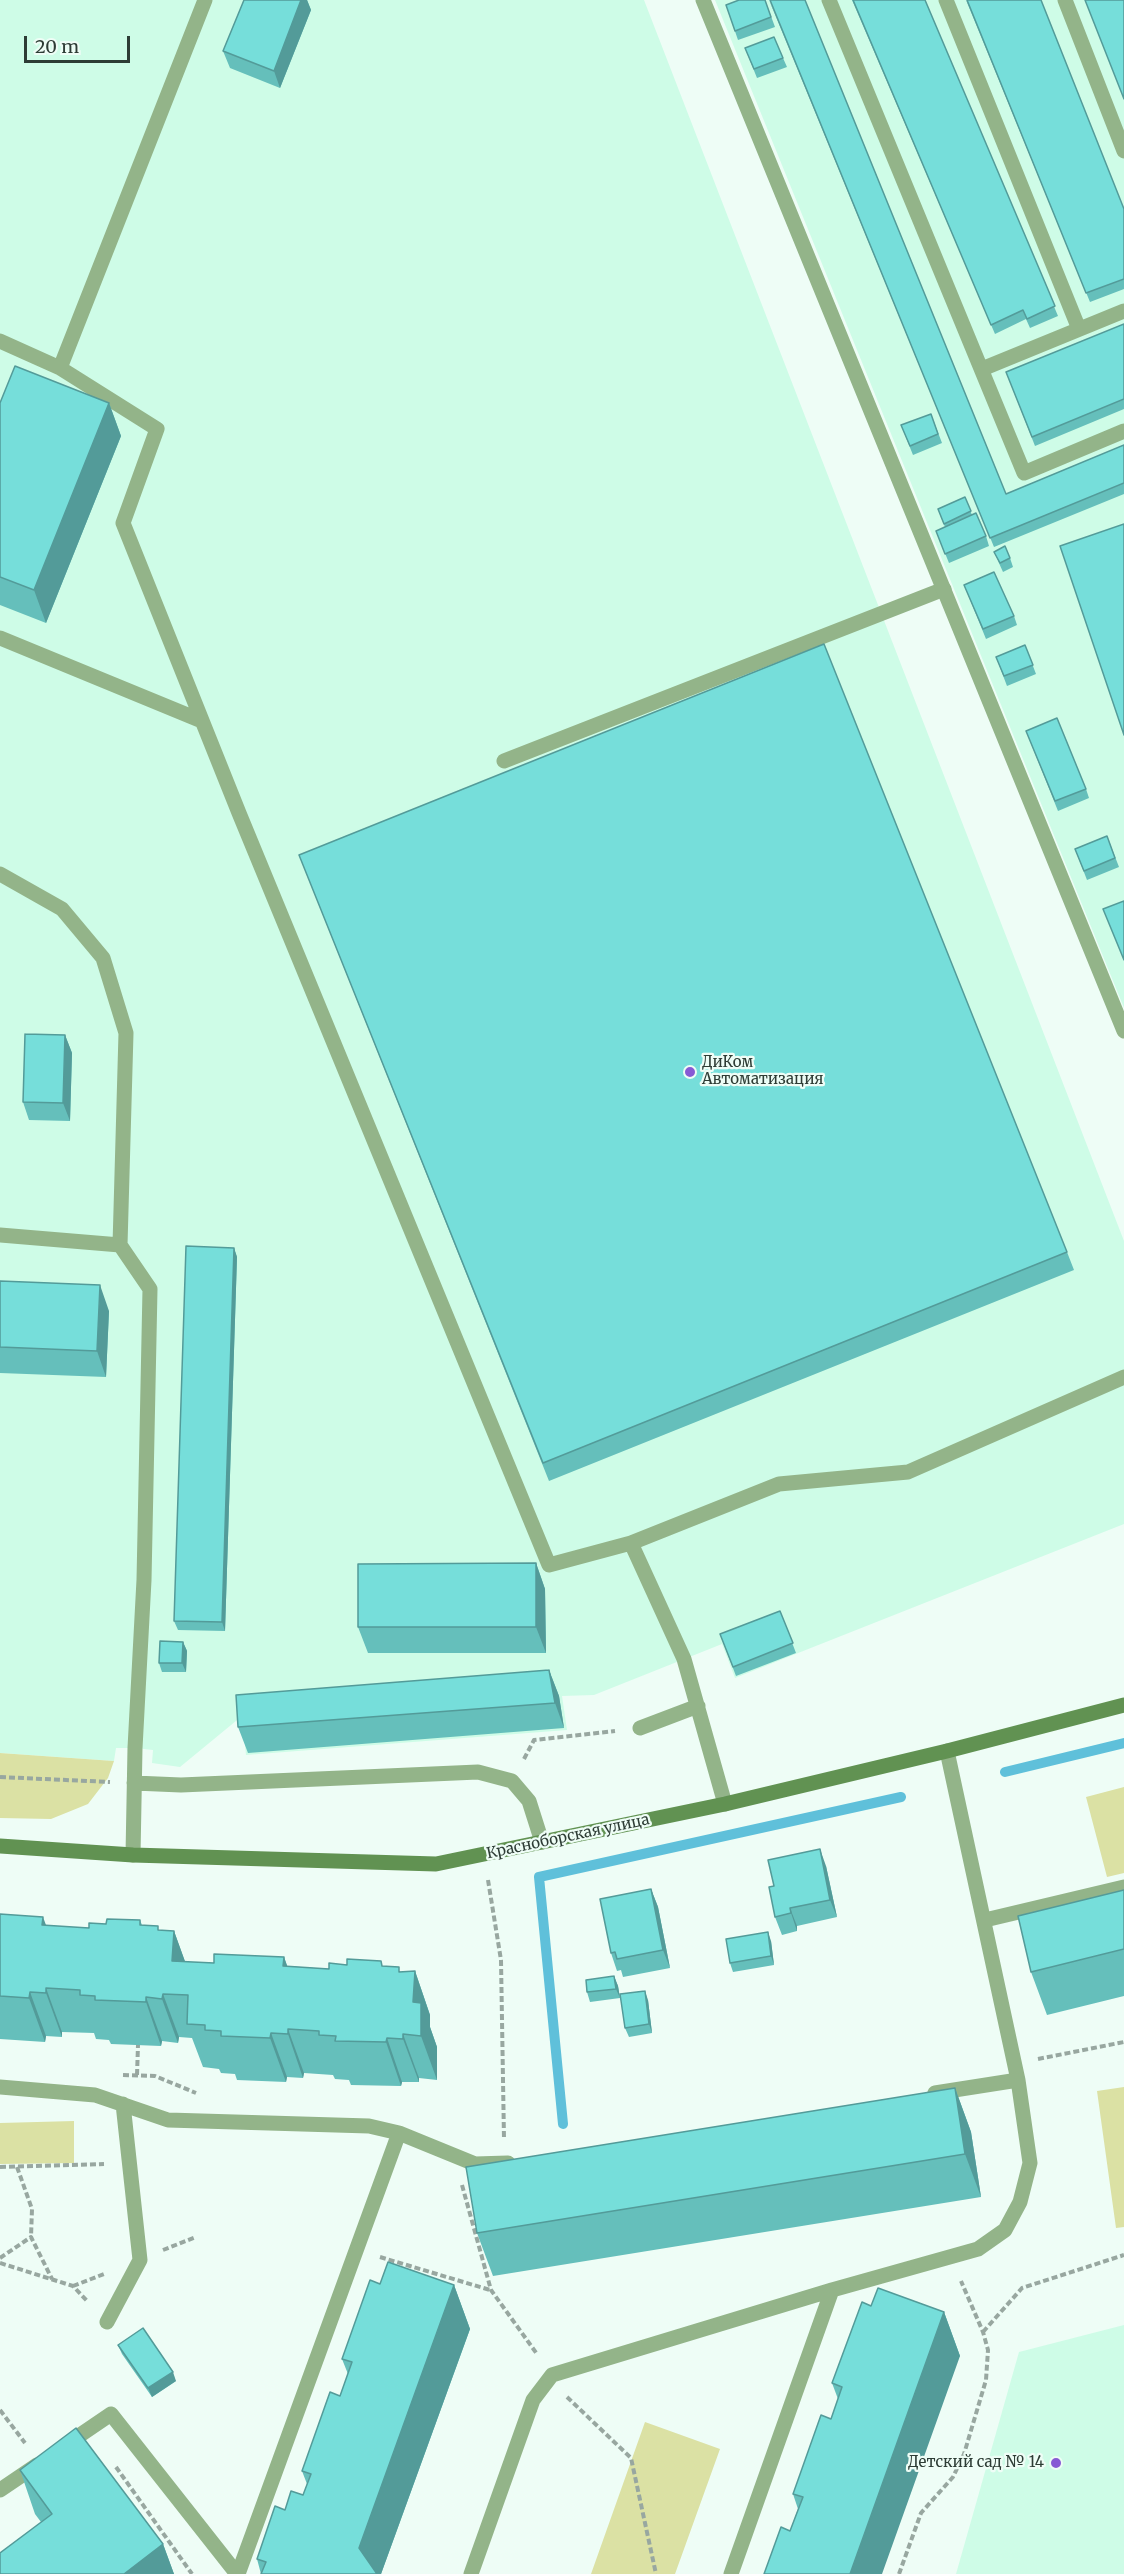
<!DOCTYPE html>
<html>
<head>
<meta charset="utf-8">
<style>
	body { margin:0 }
	#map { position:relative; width:1124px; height:2574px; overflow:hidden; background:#eefdf6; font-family:Merriweather,serif }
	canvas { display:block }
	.scale { position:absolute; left:24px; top:36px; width:106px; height:27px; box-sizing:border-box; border:3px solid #2d3c35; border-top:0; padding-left:8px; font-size:18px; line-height:21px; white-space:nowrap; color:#2d3c35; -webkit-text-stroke:4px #eefdf6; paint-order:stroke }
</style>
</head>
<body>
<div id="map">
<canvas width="1124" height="2574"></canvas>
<div class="scale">20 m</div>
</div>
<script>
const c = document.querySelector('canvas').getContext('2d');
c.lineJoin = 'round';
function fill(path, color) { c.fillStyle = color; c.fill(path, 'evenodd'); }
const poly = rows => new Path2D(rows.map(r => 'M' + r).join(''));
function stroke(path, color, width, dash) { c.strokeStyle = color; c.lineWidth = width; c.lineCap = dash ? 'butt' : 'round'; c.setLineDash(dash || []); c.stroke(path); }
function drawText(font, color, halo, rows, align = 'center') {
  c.font = font + ' Merriweather,serif'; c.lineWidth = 4.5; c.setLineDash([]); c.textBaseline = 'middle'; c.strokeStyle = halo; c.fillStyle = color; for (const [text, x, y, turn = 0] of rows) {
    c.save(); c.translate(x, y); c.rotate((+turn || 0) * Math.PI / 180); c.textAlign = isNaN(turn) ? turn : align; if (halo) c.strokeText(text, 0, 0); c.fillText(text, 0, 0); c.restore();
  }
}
const built = poly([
	[0,0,644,0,1124,1241,1124,1524,735,1678,722,1644,594,1695,562,1696,567,1730,246,1755,242,1716,180,1767,152,1763,153,1750,135,1748,116,1748,114,1761,0,1753],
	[715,0,1124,0,1124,1008],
	[1124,2325,1124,2574,956,2574,1019,2352]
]);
const green = poly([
	[0,1753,114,1761,108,1778,88,1804,51,1819,0,1818],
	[1124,1787,1124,1873,1107,1877,1086,1797],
	[1124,2087,1124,2227,1116,2228,1097,2091],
	[74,2121,74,2163,0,2164,0,2123],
	[645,2422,720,2449,675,2574,591,2574]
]);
const stream = poly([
	[1005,1772,1124,1743],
	[563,2124,539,1877,901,1797]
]);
const path = poly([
	[524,1759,534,1740,615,1731],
	[0,1777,110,1782],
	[488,1880,501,1960,504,2139],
	[1038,2059,1124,2042],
	[123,2075,155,2076,196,2093],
	[137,2075,138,2045],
	[0,2167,104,2164],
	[17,2167,32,2209,31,2237],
	[462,2185,491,2290,537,2354],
	[163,2250,196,2237],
	[380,2257,490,2290],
	[0,2258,31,2237,52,2279],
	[0,2263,73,2286,88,2302],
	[73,2286,104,2274],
	[983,2332,1022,2288,1124,2255],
	[567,2397,631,2458,656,2574],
	[0,2410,25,2443],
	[116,2467,192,2574],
	[899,2574,921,2513,953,2477,964,2454,986,2380,988,2350,983,2332,961,2281]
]);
const lane = poly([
	[829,0,1024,473,1124,431],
	[946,0,1079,329],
	[1065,0,1124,151],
	[0,341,60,368,157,429,123,523,239,813,549,1565,631,1543,779,1484,908,1472,1124,1377],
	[60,368,205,0],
	[982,369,1124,311],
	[0,638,202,721],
	[504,761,944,589],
	[0,874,62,909,103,958,126,1033,120,1245],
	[0,1235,120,1245,150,1289,144,1580,135,1748,133,1855],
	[631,1543,684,1659,725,1804],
	[640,1728,698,1706],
	[134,1783,181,1785,478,1772,512,1781,529,1801,542,1842],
	[985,1920,1124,1887],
	[0,2087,95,2095,168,2120,369,2126,399,2133,475,2164,508,2163],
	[935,2093,1018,2080],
	[107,2322,140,2260,123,2104],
	[64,2446,111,2414,237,2574],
	[0,2490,37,2465],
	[238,2574,399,2133],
	[471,2574,533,2400,552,2375,832,2290],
	[731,2574,832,2290,978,2249,1005,2230,1020,2202,1030,2163,1018,2080,947,1751]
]);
const street = poly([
	[703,0,1124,1031]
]);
const secondary = poly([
	[0,1846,133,1855,436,1864,725,1804,947,1751,1124,1705]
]);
const wall = poly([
	[244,0,307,0,311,10,280,88,230,68,223,51],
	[765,0,775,27,738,40,726,5],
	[769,0,1006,494,1124,445,1124,494,994,547],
	[852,0,925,0,1058,316,1030,328,1026,319,995,334],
	[966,0,1124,209,1124,289,1090,302],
	[745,48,783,58,787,67,757,78],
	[1124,324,1124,409,1035,446,1006,372],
	[0,403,109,403,121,436,46,623,0,605],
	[931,414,942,443,913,455,901,425],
	[965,497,972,515,986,536,989,546,949,563,936,531,945,527,938,509],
	[994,552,1010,558,1013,567,1003,572],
	[964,585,1014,616,1017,625,986,639],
	[1025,645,1036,674,1007,686,996,657],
	[1026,731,1086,789,1089,798,1058,811],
	[1107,836,1119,867,1087,880,1075,849],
	[299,855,1067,1252,1074,1270,549,1481],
	[65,1035,72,1053,70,1121,29,1120,23,1102],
	[234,1248,237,1257,225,1631,178,1630,174,1621],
	[0,1281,109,1311,106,1377,0,1373],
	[536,1563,545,1589,546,1653,368,1653,358,1627],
	[780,1611,796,1653,736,1676,720,1634],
	[183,1642,187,1651,186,1672,162,1672,159,1663],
	[549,1670,559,1696,564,1728,248,1753,238,1727],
	[826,1866,837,1917,797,1926,797,1931,782,1935,775,1917,774,1886],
	[651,1889,658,1907,670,1968,623,1977,621,1970,617,1971,611,1953],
	[1124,1890,1124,1996,1047,2015,1031,1972],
	[0,1914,46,1926,89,1928,106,1924,140,1920,142,1925,160,1931,174,1931,185,1962,214,1963,284,1957,287,1966,329,1969,347,1965,383,1966,401,1972,415,1971,430,2015,430,2027,437,2047,437,2080,419,2078,419,2082,402,2082,401,2086,351,2085,349,2080,335,2079,333,2075,304,2073,303,2078,287,2077,286,2082,237,2080,235,2074,221,2073,219,2069,203,2067,192,2038,179,2037,178,2043,162,2041,161,2046,111,2044,109,2040,96,2039,94,2033,62,2032,62,2037,46,2036,45,2042,0,2039],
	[771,1941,774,1965,733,1972,730,1963],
	[614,1976,618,1986,620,1998,590,2002,587,1992],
	[648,2000,652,2033,629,2037,625,2028],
	[955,2088,971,2132,981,2197,493,2276,477,2233],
	[380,2284,454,2285,470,2329,381,2574,261,2574,257,2559,285,2510,303,2495,307,2484,302,2471,340,2396,348,2374,342,2359],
	[871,2306,944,2312,960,2356,790,2531,798,2509,793,2494,831,2419,838,2399,832,2383],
	[118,2345,176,2381,152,2397,122,2354],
	[20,2470,163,2544,174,2574,0,2574,41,2522,35,2514]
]);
const shadedWall = poly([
	[301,0,307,0,311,10,280,88,274,71],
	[109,403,121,436,46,623,34,590],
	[65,1035,72,1053,70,1121,63,1103],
	[234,1248,237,1257,225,1631,222,1622],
	[100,1285,109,1311,106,1377,97,1351],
	[536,1563,545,1589,546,1653,536,1627],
	[183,1642,187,1651,186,1672,182,1663],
	[549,1670,559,1696,564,1728,555,1703],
	[820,1849,826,1866,837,1917,830,1900],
	[651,1889,658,1907,670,1968,663,1950],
	[790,1908,797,1926,797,1931,791,1913],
	[43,1917,59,1960,42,1925],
	[174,1931,190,1975,172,1961],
	[768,1932,771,1941,774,1965,771,1956],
	[284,1957,300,2001,283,1966],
	[415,1971,430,2015,430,2027,437,2047,437,2080,421,2036,413,2002],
	[614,1976,618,1986,620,1998,616,1989],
	[46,1988,62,2032,62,2037,46,1993],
	[645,1991,648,2000,652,2033,649,2024],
	[30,1992,46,2036,45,2042,29,1998],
	[163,1994,179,2037,178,2043,162,1999],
	[146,1997,162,2041,161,2046,146,2002],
	[288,2029,304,2073,303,2078,288,2034],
	[271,2033,287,2077,286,2082,270,2038],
	[403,2034,419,2078,419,2082,403,2039],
	[387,2038,402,2082,401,2086,386,2042],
	[955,2088,971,2132,981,2197,965,2154],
	[454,2285,470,2329,381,2574,369,2574,359,2548],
	[944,2312,960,2356,882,2574,850,2574],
	[173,2372,176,2381,152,2397,148,2388],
	[163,2544,174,2574,124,2574]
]);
const building = poly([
	[244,0,301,0,274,71,223,51,244,0],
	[739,0,765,0,771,17,735,31,726,5,739,0],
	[770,0,805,0,1006,494,1124,445,1124,483,990,538,770,0],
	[853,0,925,0,1055,306,1027,319,1023,310,991,325,853,0],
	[967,0,1041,0,1124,209,1124,279,1086,293,967,0],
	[1085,0,1124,0,1124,99,1085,0],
	[774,37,783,58,754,69,745,48,774,37],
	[1124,324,1124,399,1032,437,1006,372,1124,324],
	[15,366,109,403,34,590,0,577,0,403,15,366],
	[931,414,938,434,910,446,901,425,931,414],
	[965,497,971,511,944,524,938,509,965,497],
	[976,513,986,536,945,554,936,531,976,513],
	[1124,524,1124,735,1060,546,1124,524],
	[1005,546,1010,558,1000,563,994,552,1005,546],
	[994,572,1014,616,983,629,964,585,994,572],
	[824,644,1067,1252,543,1463,299,855,824,644],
	[1025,645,1033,665,1004,676,996,657,1025,645],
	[1057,718,1086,789,1055,801,1026,731,1057,718],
	[1107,836,1115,858,1084,871,1075,849,1107,836],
	[1124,901,1124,960,1103,909,1124,901],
	[25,1034,65,1035,63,1103,23,1102,25,1034],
	[186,1246,234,1248,222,1622,174,1621,186,1246],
	[0,1281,100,1285,97,1351,0,1347,0,1281],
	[536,1563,536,1627,358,1627,358,1564,536,1563],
	[780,1611,793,1643,733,1667,720,1634,780,1611],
	[160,1641,183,1642,182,1663,159,1663,160,1641],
	[549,1670,555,1703,238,1727,236,1695,549,1670],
	[820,1849,830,1900,790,1908,791,1913,775,1917,769,1887,774,1886,768,1860,820,1849],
	[651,1889,663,1950,617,1959,615,1952,611,1953,600,1899,651,1889],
	[1124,1890,1124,1949,1031,1972,1018,1916,1124,1890],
	[0,1914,43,1917,42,1925,89,1928,89,1923,106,1924,107,1919,140,1920,140,1925,158,1926,158,1930,174,1931,172,1961,214,1963,214,1954,284,1957,283,1966,329,1969,329,1963,347,1965,347,1959,381,1961,382,1966,399,1967,399,1972,415,1971,413,2002,421,2003,421,2036,403,2034,403,2039,387,2038,386,2042,335,2041,336,2036,319,2035,319,2031,288,2029,288,2034,271,2033,270,2038,221,2036,221,2031,205,2030,205,2025,187,2024,188,1995,163,1994,162,1999,146,1997,146,2002,95,2000,95,1996,80,1995,80,1990,46,1988,46,1993,30,1992,29,1998,0,1996,0,1914],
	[768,1932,771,1956,730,1963,726,1939,768,1932],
	[614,1976,616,1989,587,1992,586,1980,614,1976],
	[645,1991,649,2024,625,2028,620,1994,645,1991],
	[955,2088,965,2154,477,2233,466,2167,955,2088],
	[388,2262,454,2285,359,2548,377,2574,261,2574,266,2562,257,2559,275,2506,285,2510,291,2491,303,2495,311,2474,302,2471,330,2392,340,2396,352,2362,342,2359,370,2280,380,2284,388,2262],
	[878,2288,944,2312,850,2574,764,2574,781,2527,790,2531,803,2497,793,2494,821,2415,831,2419,842,2387,832,2383,862,2302,871,2306,878,2288],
	[143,2328,173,2372,148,2388,118,2345,143,2328],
	[76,2428,163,2544,124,2574,0,2574,0,2553,52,2514,20,2470,76,2428]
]);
const markers = [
	[690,1072,6,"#875ad4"],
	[1056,2463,6,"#875ad4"]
];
const poiNames = [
	["ДиКом",702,1063],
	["Автоматизация",702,1080],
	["Детский сад № 14",1044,2463,"right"]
];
const streetNames = [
	["Красноборская улица",568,1837,-12]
];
fill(built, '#cefce7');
fill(green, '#dbe1a4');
stroke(stream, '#5fc0da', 10);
stroke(path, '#98a7a0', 4, [6, 3]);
stroke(lane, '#93b489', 15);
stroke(street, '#93b489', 15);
stroke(secondary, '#619252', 15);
fill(wall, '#65bfbb');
fill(shadedWall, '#539b99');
fill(building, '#76deda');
stroke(building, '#539b99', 1.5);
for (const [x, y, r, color] of markers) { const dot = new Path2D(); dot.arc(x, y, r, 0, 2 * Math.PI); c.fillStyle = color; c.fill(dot); stroke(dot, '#eefdf6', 2); }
drawText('15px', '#2d3c35', '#eefdf6', poiNames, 'left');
drawText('15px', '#2d3c35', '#eefdf6', streetNames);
</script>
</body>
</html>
